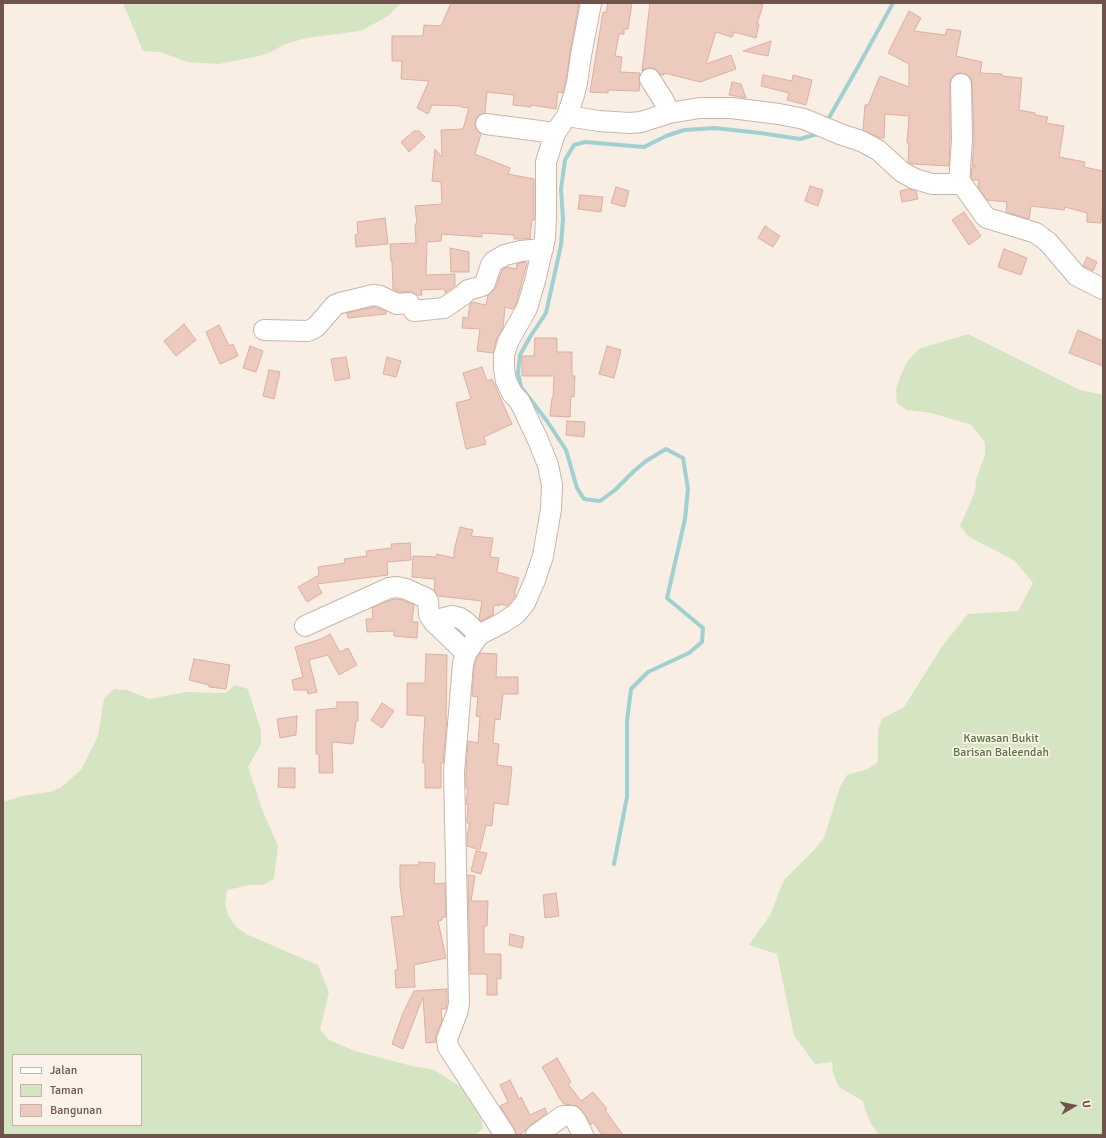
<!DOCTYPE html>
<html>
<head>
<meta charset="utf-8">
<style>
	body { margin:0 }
	#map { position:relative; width:1106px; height:1138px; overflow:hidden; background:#f9eee3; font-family:Signika,sans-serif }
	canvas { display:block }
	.frame { position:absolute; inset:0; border:4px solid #6f544c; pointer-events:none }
	.legend { position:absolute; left:12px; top:1054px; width:130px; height:72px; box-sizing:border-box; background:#fdf2e9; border:1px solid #c4b3aa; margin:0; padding:5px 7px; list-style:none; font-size:12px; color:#6f544c }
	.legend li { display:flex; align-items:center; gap:8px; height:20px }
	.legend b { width:20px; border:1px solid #c4b3aa }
	.north { position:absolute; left:1054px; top:1086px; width:40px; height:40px; -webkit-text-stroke:3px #fdf2e9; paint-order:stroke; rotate:81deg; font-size:11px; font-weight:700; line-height:16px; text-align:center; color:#6f544c }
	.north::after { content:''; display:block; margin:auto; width:14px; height:18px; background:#6f544c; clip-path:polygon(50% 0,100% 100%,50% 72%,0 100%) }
</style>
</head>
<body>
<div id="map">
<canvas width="1106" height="1138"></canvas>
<div class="frame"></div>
<ul class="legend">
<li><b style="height:5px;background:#fff"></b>Jalan</li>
<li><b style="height:11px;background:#d5e5c3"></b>Taman</li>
<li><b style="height:11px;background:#eccabd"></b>Bangunan</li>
</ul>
<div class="north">U</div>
</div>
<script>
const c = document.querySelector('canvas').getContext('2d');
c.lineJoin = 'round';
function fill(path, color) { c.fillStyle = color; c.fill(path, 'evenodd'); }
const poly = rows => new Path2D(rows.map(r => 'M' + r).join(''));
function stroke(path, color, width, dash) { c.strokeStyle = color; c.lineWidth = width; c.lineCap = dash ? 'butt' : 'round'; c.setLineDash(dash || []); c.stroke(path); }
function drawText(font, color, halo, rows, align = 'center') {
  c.font = font + ' Signika,sans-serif'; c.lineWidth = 3.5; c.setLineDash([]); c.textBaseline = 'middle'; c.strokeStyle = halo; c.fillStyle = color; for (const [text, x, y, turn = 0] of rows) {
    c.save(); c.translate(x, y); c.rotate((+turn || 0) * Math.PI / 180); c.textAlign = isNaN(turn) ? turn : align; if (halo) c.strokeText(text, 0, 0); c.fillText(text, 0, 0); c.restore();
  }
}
const green = poly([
	[123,3,401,3,388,16,361,31,306,38,283,45,271,52,259,56,219,64,187,62,160,52,143,51],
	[968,334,1080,390,1103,395,1103,1135,879,1135,871,1124,866,1112,863,1101,839,1087,833,1073,832,1062,815,1064,794,1035,777,954,749,945,770,915,784,880,813,851,824,838,840,787,847,775,868,769,878,762,878,730,882,719,904,707,943,645,968,614,1018,611,1033,583,1015,561,968,536,960,526,975,492,976,479,985,455,985,442,971,425,932,413,907,410,897,403,896,389,901,375,907,362,919,349],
	[235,685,248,689,261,731,261,744,248,767,262,809,278,846,274,879,263,885,250,885,227,890,225,903,228,915,235,926,246,934,318,965,329,992,320,1030,329,1040,355,1051,412,1066,434,1070,461,1087,480,1115,483,1128,476,1135,3,1135,3,802,22,796,49,792,60,788,81,770,98,736,104,699,114,689,127,690,149,699,186,692,226,693],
	[13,1055,141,1055,141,1125,13,1125]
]);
const stream = poly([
	[826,123,859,65,893,3],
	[614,864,627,797,627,721,631,689,648,672,689,653,702,642,703,628,667,598,685,519,688,489,683,458,666,449,646,461,634,471,615,490,600,501,584,499,577,488,566,450,547,421,521,387,518,373,520,355,530,337,546,313,561,245,563,219,561,189,565,160,574,145,585,142,644,147,666,136,684,130,715,128,760,133,800,139,817,134,819,131]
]);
const building = poly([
	[451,3,579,3,570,53,566,81,563,93,558,92,556,109,531,105,531,107,513,105,514,95,487,92,485,113,481,114,477,117,475,122,476,129,481,134,475,154,510,168,508,174,534,179,534,220,532,220,530,239,514,239,514,235,482,233,482,237,442,234,441,241,427,242,426,275,455,274,455,286,445,293,445,289,421,290,422,295,417,295,414,293,408,292,399,292,393,289,392,261,391,261,390,244,416,243,415,224,417,224,415,206,442,204,441,182,432,181,435,149,442,157,441,130,463,129,469,108,461,107,461,106,432,105,428,114,417,108,429,81,401,79,402,61,392,61,392,36,423,36,424,25,441,26,451,3],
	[608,3,632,3,628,29,624,29,624,34,619,34,615,56,622,57,620,72,640,73,639,79,640,83,639,91,608,90,608,93,590,92,603,12,606,13,608,3],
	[650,3,756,3,763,5,757,24,759,24,756,38,734,32,732,37,716,32,706,64,731,55,736,69,700,82,664,73,664,75,661,75,656,69,650,68,644,69,642,71,650,3],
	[909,11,921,18,914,31,945,35,947,29,961,31,956,56,982,62,980,73,1002,74,1002,76,1022,78,1019,110,1035,113,1035,115,1048,117,1046,123,1064,126,1059,157,1085,162,1084,167,1103,171,1103,204,1101,223,1087,222,1087,213,1065,207,1064,210,1031,206,1029,219,1006,212,1007,202,987,200,978,187,979,180,973,180,971,177,972,168,976,166,972,166,974,140,972,84,971,78,966,74,960,73,955,74,951,78,950,84,950,140,949,166,912,164,908,162,909,143,907,143,909,116,885,114,884,138,880,138,863,130,865,105,868,105,880,76,909,87,909,64,888,53,909,11],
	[771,41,768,56,743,51,771,41],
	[763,75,792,81,793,75,812,80,806,105,787,100,789,93,761,86,763,75],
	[732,82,741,84,746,98,729,95,732,82],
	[414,131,419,131,425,137,409,152,401,142,414,131],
	[810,186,823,190,818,206,805,201,810,186],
	[616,187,629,191,625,207,611,203,616,187],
	[909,189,916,191,918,199,902,202,900,191,909,189],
	[580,195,603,197,601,212,578,209,580,195],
	[964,212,981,236,969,245,952,220,964,212],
	[385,218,388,244,356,247,355,235,358,234,357,222,385,218],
	[765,226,780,236,773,247,758,238,765,226],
	[450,248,469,252,469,272,451,272,450,248],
	[1004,249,1027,258,1021,275,998,267,1004,249],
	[1087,257,1097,262,1093,271,1083,266,1087,257],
	[523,262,527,263,516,304,513,309,505,307,503,328,497,338,493,353,477,351,480,329,462,328,463,317,468,318,470,304,472,302,486,305,488,295,493,291,496,287,502,270,507,267,516,269,517,264,523,262],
	[374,307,386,311,386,314,348,318,347,313,374,307],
	[184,324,196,340,176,356,164,341,184,324],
	[219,325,229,346,233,344,238,356,220,364,206,332,219,325],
	[1078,330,1103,341,1103,366,1069,353,1078,330],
	[535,338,557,338,557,352,572,352,572,376,575,376,574,397,571,396,570,417,550,416,552,398,553,398,554,376,522,376,522,356,534,356,535,338],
	[250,346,263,351,256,372,243,368,250,346],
	[607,346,621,350,614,378,599,374,607,346],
	[346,357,350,378,335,381,331,359,346,357],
	[387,357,401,361,396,377,383,374,387,357],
	[482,367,487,381,492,379,512,424,484,437,486,444,466,449,456,403,471,399,463,373,482,367],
	[269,370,280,372,274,399,263,396,269,370],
	[567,421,585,422,584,437,566,435,567,421],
	[460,527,473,530,471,536,493,538,490,557,499,558,497,572,519,578,514,595,516,595,508,605,507,606,500,604,499,606,494,605,493,615,481,621,479,619,482,601,438,596,434,590,435,579,412,577,413,556,436,557,437,554,454,558,454,551,460,527],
	[410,543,411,560,387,562,388,575,317,584,322,593,307,602,298,587,319,575,318,567,345,563,344,559,367,556,366,551,392,548,391,544,410,543],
	[396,599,402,600,414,605,412,622,418,622,417,638,394,636,394,631,367,632,366,619,373,619,372,608,391,600,396,599],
	[330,634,340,652,348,648,357,665,339,675,328,655,309,660,317,692,308,694,307,690,294,690,292,680,303,677,295,647,321,639,330,634],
	[480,653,497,654,496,677,518,677,518,694,503,694,500,720,495,719,493,743,499,744,497,765,512,767,508,805,494,803,492,826,486,825,480,850,467,846,467,835,470,823,467,823,468,804,466,804,468,788,466,788,466,772,468,741,478,743,480,717,476,716,478,697,472,696,474,666,477,658,480,653],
	[426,654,447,655,446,719,447,719,443,763,441,763,441,788,425,788,425,763,423,763,423,748,425,716,407,715,407,683,425,683,426,654],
	[194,659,230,665,226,689,209,687,209,685,189,680,194,659],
	[337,702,358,702,358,721,356,721,353,744,332,742,333,773,319,773,319,754,316,754,316,710,337,708,337,702],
	[382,703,394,711,382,728,371,720,382,703],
	[297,716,296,735,280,738,277,719,297,716],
	[279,768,295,768,295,788,278,787,279,768],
	[476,851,487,853,481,874,471,871,476,851],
	[419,862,435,863,434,884,445,883,446,917,442,917,442,920,438,921,446,958,414,965,415,987,396,988,395,970,398,970,391,917,404,916,400,886,400,865,419,865,419,862],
	[468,875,475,876,471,901,488,901,487,926,484,926,484,954,501,954,501,979,497,978,497,995,487,995,487,974,470,974,468,875],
	[556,893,559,916,545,918,543,895,556,893],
	[510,934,524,937,522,948,509,945,510,934],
	[447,989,447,1003,446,1009,441,1009,442,1021,436,1035,436,1042,426,1043,423,997,403,1049,392,1044,402,1016,402,1015,414,991,447,989],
	[557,1058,571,1082,568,1084,581,1101,593,1092,607,1109,605,1110,623,1135,602,1135,593,1122,591,1125,586,1116,581,1109,577,1106,564,1104,557,1095,558,1095,542,1067,557,1058],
	[510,1080,519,1099,521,1097,530,1115,545,1108,547,1113,529,1126,525,1131,518,1135,516,1135,515,1129,500,1106,508,1102,500,1085,510,1080]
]);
const minor = poly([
	[650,79,664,101,669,113],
	[567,116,574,95,577,83,581,55,591,3],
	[486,124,555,133],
	[959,184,962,140,961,84],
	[264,330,308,331,316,327,335,305,340,303,373,295,380,296,397,304,409,303,414,311,444,308,463,295,468,290,482,286,485,283,491,265,494,261,505,255,521,251,543,249],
	[433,621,466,653],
	[305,626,389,588,397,587,406,589,426,598,428,601,429,615,433,621,452,616,460,618,466,622,479,635],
	[505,1135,448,1047,447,1039,457,1013,459,1004,454,772,463,664,466,653,479,635,502,623,516,614,525,603,535,580,543,556,551,509,552,485,548,465,538,440,520,402,512,393,506,381,504,369,504,355,508,342,527,308,535,281,545,238,546,217,546,162,555,133,567,116,599,121,630,123,641,122,669,113,700,108,731,108,779,114,804,119,840,134,861,141,878,150,902,172,915,179,932,184,962,184,984,215,987,218,1036,233,1048,242,1077,276,1103,289],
	[536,1135,563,1116,572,1116,576,1121,583,1135]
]);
const parkNames = [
	["Kawasan Bukit",1001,739],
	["Barisan Baleendah",1001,753]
];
fill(green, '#d5e5c3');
stroke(stream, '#a1d0d1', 4);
fill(building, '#eccabd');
stroke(building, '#ddafa0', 1);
stroke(minor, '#c9b5ab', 22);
stroke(minor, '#fff', 20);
drawText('12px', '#597345', '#fdf2e9', parkNames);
</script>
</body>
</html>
